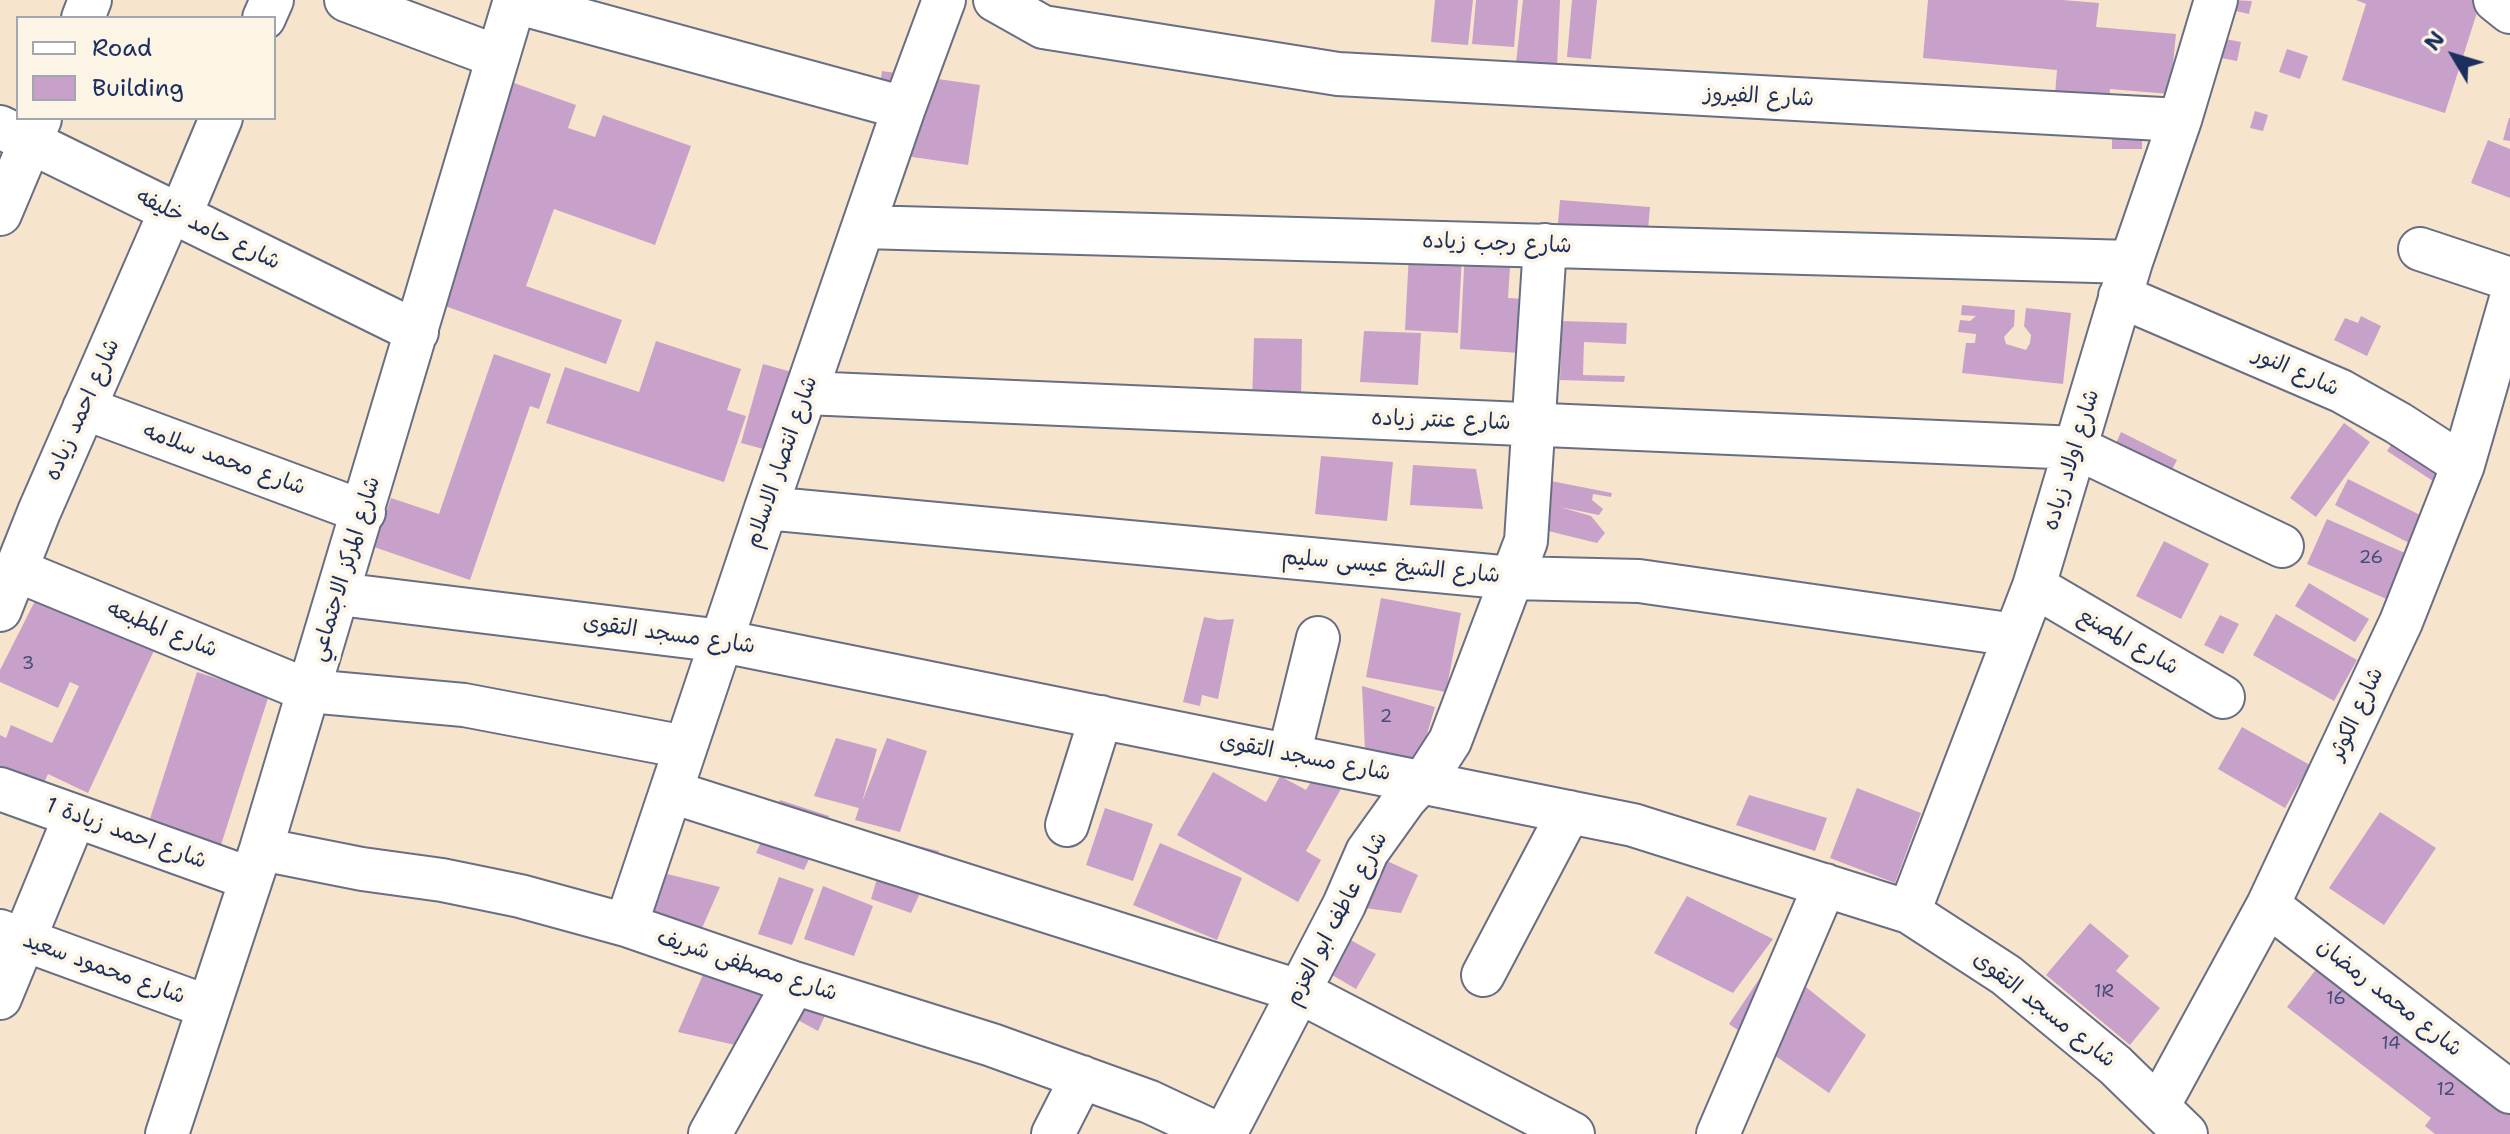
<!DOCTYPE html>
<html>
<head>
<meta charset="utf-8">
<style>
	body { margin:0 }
	#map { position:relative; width:2510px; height:1134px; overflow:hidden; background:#f7e4cc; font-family:"Shantell Sans",sans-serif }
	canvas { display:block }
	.legend { position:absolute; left:16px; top:16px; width:260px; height:104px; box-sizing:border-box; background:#fcf5e5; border:2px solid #a2a6af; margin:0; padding:10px 14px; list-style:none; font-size:24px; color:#1b2f5e }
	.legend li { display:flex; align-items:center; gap:16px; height:40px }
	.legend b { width:40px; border:2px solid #a2a6af }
	.north { position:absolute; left:2414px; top:16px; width:80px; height:80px; -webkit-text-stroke:6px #fcf5e5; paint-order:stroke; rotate:308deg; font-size:22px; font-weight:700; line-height:32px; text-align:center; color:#1b2f5e }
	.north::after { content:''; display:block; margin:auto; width:28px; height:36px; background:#1b2f5e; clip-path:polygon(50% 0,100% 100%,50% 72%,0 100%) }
</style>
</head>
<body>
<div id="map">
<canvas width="2510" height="1134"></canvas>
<ul class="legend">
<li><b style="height:10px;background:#fff"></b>Road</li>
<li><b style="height:22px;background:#c8a1ca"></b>Building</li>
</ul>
<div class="north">N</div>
</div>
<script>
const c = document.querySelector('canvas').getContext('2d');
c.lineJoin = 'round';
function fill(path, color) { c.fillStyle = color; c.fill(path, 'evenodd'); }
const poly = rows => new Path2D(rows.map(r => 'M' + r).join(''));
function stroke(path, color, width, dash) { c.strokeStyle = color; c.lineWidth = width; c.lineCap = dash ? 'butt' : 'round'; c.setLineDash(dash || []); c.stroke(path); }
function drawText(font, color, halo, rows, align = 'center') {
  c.font = font + ' "Shantell Sans","Playpen Sans Arabic",sans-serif'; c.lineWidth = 8; c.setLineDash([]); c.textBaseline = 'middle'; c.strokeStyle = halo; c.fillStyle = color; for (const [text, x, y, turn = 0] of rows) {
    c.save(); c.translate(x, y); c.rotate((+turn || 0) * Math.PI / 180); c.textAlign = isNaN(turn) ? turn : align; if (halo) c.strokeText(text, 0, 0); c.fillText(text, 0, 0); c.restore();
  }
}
const building = poly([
	[1435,0,1473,0,1468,45,1431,42],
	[1476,0,1518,0,1514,47,1472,44],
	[1523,0,1560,0,1557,67,1516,63],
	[1572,0,1597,0,1591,59,1567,57],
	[1928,0,2062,0,2099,3,2096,27,2176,34,2170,94,2110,89,2108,112,2054,108,2057,70,1923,58],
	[2232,0,2252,1,2249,14,2227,9],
	[2356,0,2481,0,2445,113,2342,80,2366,4],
	[2220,38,2241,42,2237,61,2216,57],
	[2287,49,2308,56,2300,79,2279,72],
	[882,71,980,85,968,165,871,151],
	[514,83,576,105,568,128,595,137,603,115,691,146,655,245,554,209,526,286,622,320,606,364,434,302],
	[2255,111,2268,115,2263,131,2250,128],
	[2509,118,2510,118,2510,141,2503,140],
	[2112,135,2142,135,2142,149,2112,149],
	[2488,140,2510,149,2510,198,2471,183],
	[1560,200,1650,207,1645,264,1555,258],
	[1410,233,1463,235,1458,333,1405,330],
	[1465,248,1511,251,1508,298,1524,299,1520,353,1460,349],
	[1962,305,2015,310,2014,326,2004,337,2006,344,2026,350,2030,343,2031,335,2024,326,2026,308,2071,313,2063,384,1962,373,1966,343,1975,343,1976,334,1958,332,1960,320,1970,321,1976,316,1961,315],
	[2361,316,2381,326,2367,356,2334,340,2345,318,2358,323],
	[1562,321,1627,323,1626,344,1584,342,1583,375,1625,376,1624,382,1560,380],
	[1364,331,1421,333,1418,385,1360,382],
	[1254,338,1302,339,1301,403,1252,403],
	[656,341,741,369,727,410,746,416,724,482,546,423,565,367,639,392],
	[494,354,551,374,539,409,530,406,470,580,374,547,391,498,439,514],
	[763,364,799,374,778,453,741,443],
	[2344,423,2370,442,2316,517,2290,498],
	[2400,431,2444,460,2439,485,2387,451],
	[2121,432,2177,460,2166,481,2114,448],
	[1321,456,1393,462,1387,521,1315,514],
	[1413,465,1476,469,1483,509,1410,505],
	[2348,479,2426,518,2413,545,2335,505],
	[1546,480,1612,493,1611,497,1593,494,1592,500,1603,509,1599,515,1560,507,1591,516,1605,533,1597,543,1536,528],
	[2327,519,2412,556,2391,601,2307,564],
	[2164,541,2209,564,2181,619,2136,596],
	[2309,583,2369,619,2355,642,2295,606],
	[41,589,158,642,88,793,48,774,43,785,0,766,0,735,6,738,11,725,52,743,79,686,70,682,58,708,0,682,0,670],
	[1381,598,1461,613,1446,692,1366,677],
	[2276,614,2357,660,2334,701,2253,655],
	[2220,615,2239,624,2223,654,2204,645],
	[1204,617,1219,620,1234,619,1218,699,1202,695,1200,706,1183,702],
	[197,672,269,695,219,851,147,828],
	[1362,686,1435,707,1418,765,1365,751],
	[2242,727,2310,765,2285,808,2218,769],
	[836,738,877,749,862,802,887,738,927,751,900,832,855,820,859,808,814,796],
	[1213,772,1266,802,1280,776,1306,790,1316,773,1342,787,1306,851,1321,860,1298,902,1177,835],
	[1857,788,1921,813,1895,883,1830,858],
	[1749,795,1827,818,1815,851,1736,825],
	[780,800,829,816,804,870,756,853],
	[1105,808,1153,824,1133,881,1086,865],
	[2380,812,2436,848,2384,925,2329,888],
	[889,839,939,851,911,913,871,899],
	[1160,843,1242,878,1217,940,1133,905],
	[1367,852,1418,875,1401,913,1344,905],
	[651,870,720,887,699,935,636,915],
	[779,877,814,889,792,945,758,934],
	[823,886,873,906,854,956,804,939],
	[1687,896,1773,939,1733,993,1654,953],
	[2090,923,2129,956,2116,971,2160,1008,2130,1045,2046,975],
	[1347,938,1376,954,1356,989,1327,972],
	[715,947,778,966,744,1047,678,1032],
	[1772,960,1866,1035,1829,1093,1729,1024],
	[2321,963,2510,1108,2510,1134,2435,1134,2425,1126,2431,1118,2287,1007],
	[836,991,818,1031,783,1012]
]);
const street = poly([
	[346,0,498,57],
	[995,0,1043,27,1338,74,2180,120],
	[2495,0,2510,12],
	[515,2,904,108],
	[83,18,90,0],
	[264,18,272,0],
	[0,127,417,332],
	[0,214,40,119],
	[180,216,221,118],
	[863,227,2131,262],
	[2420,249,2510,279],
	[2120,296,2341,391,2398,423,2463,465],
	[806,393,2077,448,2282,546],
	[84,408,364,512],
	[766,508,1512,578,1639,581,2015,635],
	[16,570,309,691,464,705,685,747],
	[2034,586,2223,697],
	[339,594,722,641,1633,825,1909,912,2006,975,2115,1065,2186,1134],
	[0,610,39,512,170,212],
	[1289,755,1318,638],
	[0,789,251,879],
	[672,792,1298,991,1573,1134],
	[1067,825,1101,717],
	[261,849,362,869,442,880,520,896,626,925,794,983,992,1045,1150,1102,1218,1134],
	[2268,905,2510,1092],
	[1909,912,2034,586,2131,262,2180,120,2216,0],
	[626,925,766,508,904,108,944,0],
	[0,931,208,1007],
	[1483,975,1569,812],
	[0,998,75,816],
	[2159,1105,2268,905,2401,622,2463,465,2510,302],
	[167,1134,261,849,515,0],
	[710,1134,794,983],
	[1053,1134,1082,1077],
	[1225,1134,1344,905,1367,852,1405,799,1430,772,1450,741,1526,541,1545,245],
	[1718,1134,1825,885]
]);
const numberNames = [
	["26",2371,558],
	["3",28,664],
	["2",1386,717],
	["1R",2104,992],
	["16",2336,999],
	["14",2391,1044],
	["12",2446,1090]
];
const streetNames = [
	["شارع الفيروز",1759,97,3],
	["شارع حامد خليفه",208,230,26],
	["شارع رجب زياده",1497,244,2],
	["شارع النور",2296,372,24],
	["شارع احمد زياده",83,410,-66],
	["شارع عنتر زياده",1441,421,2],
	["شارع محمد سلامه",224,460,20],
	["شارع اولاد زياده",2072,460,-73],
	["شارع انتصار الاسلام",782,462,-71],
	["شارع الشيخ عيسى سليم",1391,567,5],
	["شارع المركز الاجتماعي",346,569,-73],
	["شارع المطبعه",162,630,22],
	["شارع مسجد التقوى",669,635,8],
	["شارع المصنع",2128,642,30],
	["شارع الكوثر",2357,714,-65],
	["شارع مسجد التقوى",1305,758,11],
	["شارع احمد زيادة 1",126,834,20],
	["شارع عاطف ابو العزم",1337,919,-62],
	["شارع مصطفى شريف",747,966,18],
	["شارع محمود سعيد",104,969,20],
	["شارع محمد رمضان",2389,998,38],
	["شارع مسجد التقوى",2044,1010,38]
];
fill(building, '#c8a1ca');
stroke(street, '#686e84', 46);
stroke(street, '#fff', 42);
drawText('18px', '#464c79', null, numberNames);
drawText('22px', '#1b2f5e', '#fcf5e5', streetNames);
</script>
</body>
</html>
